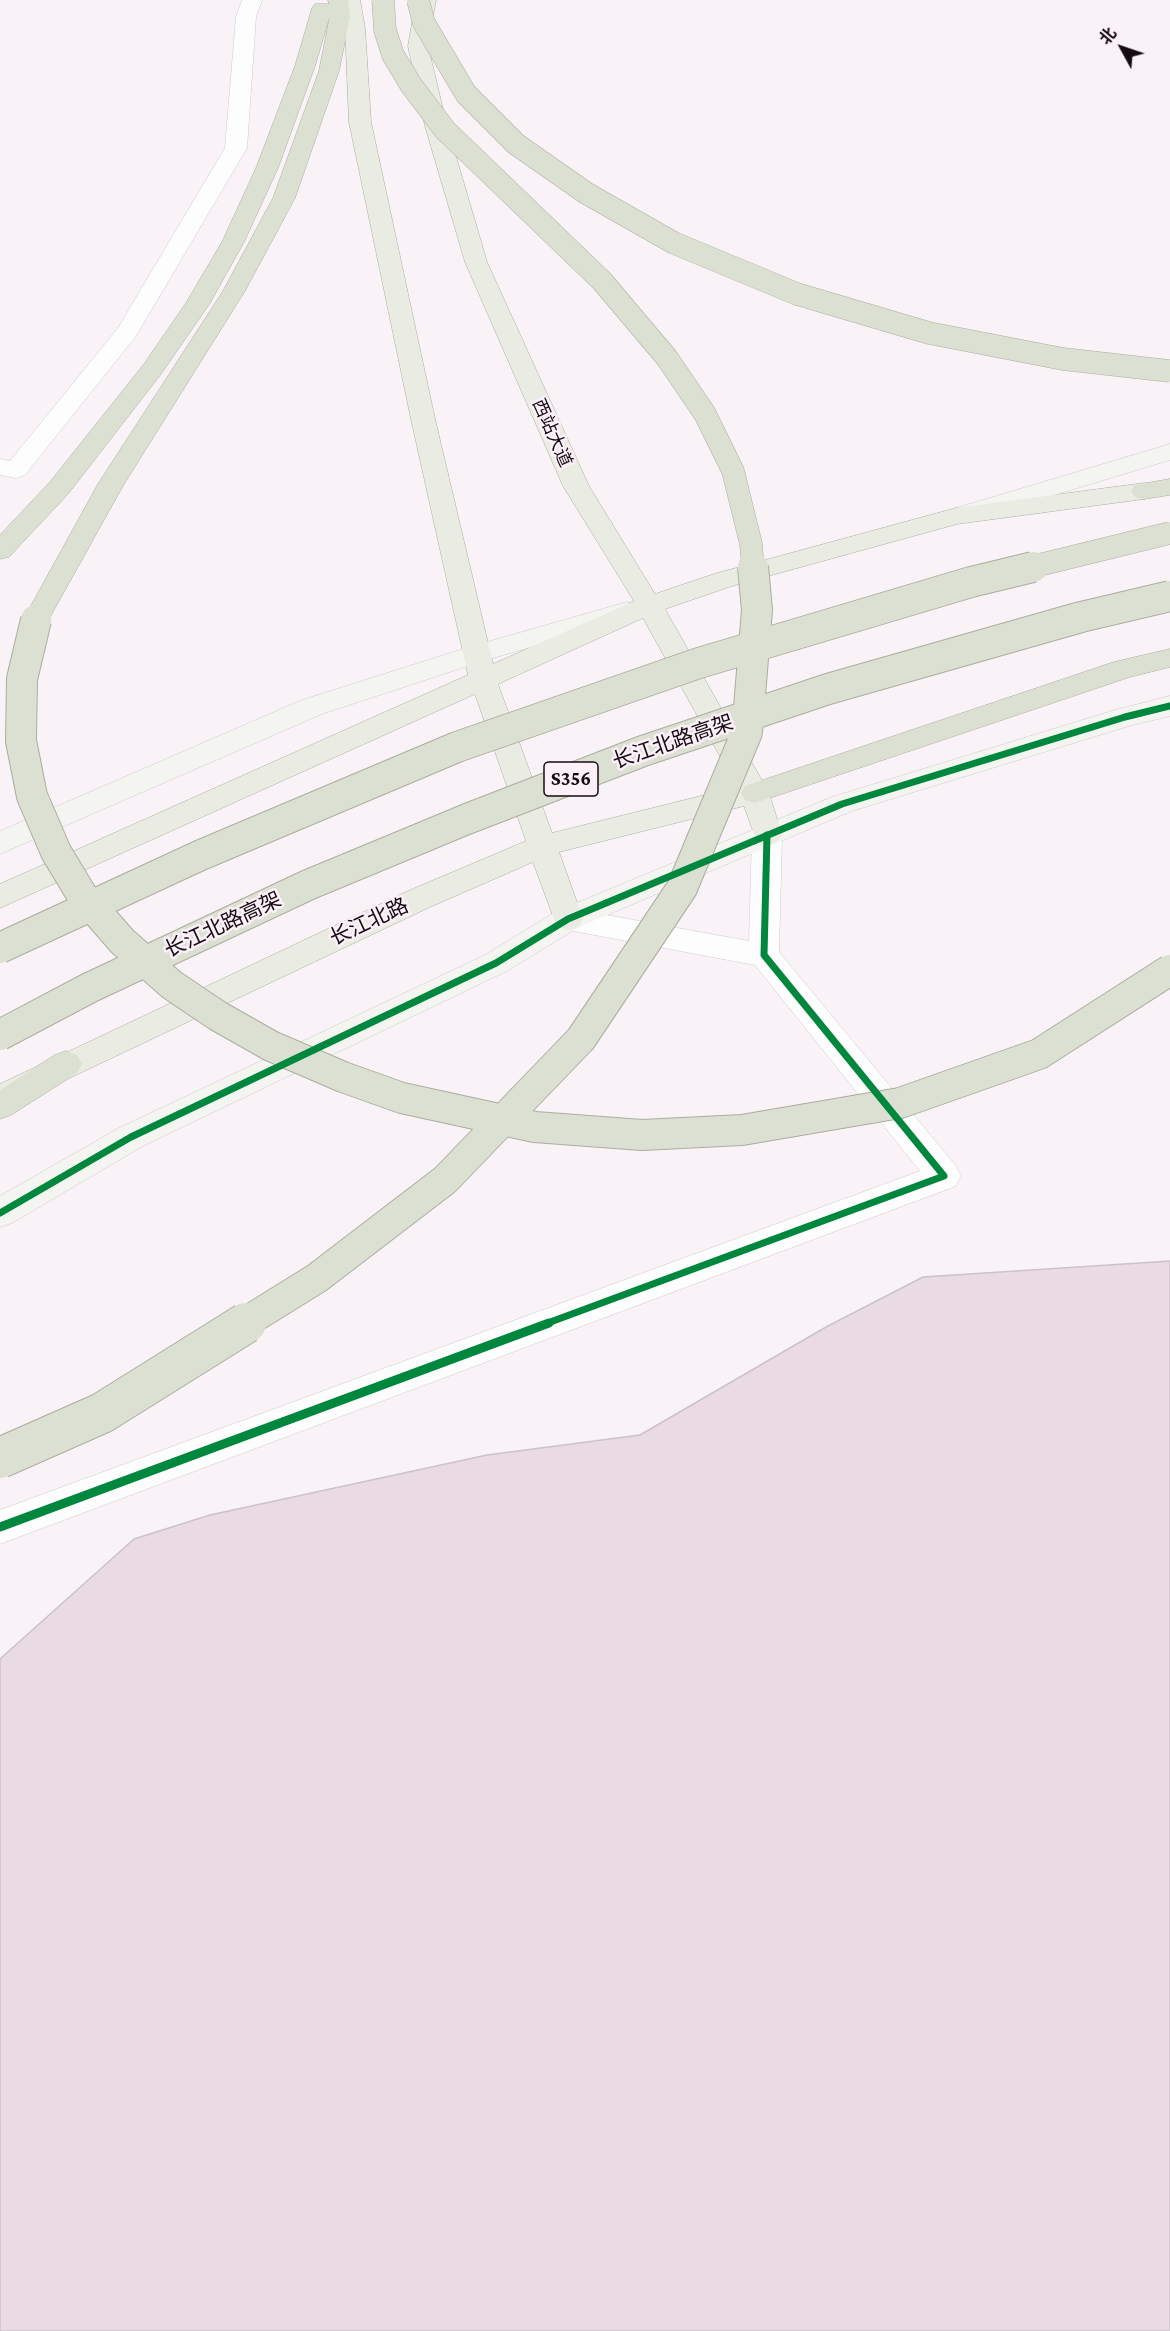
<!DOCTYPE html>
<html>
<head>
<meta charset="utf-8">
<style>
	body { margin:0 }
	#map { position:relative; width:1170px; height:2331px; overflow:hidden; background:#f9f3f7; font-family:"Crimson Pro","Noto Sans SC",serif }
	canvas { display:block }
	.north { position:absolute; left:1092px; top:18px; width:60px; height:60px; -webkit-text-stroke:4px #fcf0f8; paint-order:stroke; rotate:310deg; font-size:16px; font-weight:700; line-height:24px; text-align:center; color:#150b12 }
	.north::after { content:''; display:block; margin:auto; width:21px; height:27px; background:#150b12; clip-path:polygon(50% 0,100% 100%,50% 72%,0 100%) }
</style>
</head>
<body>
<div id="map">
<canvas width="1170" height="2331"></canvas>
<div class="north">北</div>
</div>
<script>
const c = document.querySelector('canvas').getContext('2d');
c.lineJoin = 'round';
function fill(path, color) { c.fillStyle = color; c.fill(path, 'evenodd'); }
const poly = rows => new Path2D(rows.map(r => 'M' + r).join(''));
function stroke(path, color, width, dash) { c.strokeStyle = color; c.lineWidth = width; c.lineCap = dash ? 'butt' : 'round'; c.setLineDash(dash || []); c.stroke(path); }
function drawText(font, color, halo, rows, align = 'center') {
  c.font = font + ' "Crimson Pro","Noto Sans SC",serif'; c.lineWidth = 5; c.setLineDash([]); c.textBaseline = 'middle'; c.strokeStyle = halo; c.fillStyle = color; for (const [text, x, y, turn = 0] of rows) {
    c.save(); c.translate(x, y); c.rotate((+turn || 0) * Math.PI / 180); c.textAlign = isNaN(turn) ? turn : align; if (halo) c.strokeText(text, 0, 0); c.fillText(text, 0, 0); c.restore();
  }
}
const building = poly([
	[1170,1261,1170,2331,0,2331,0,1659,134,1539,210,1515,487,1455,640,1435,826,1327,923,1277,1170,1261]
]);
const street = poly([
	[242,0,262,0,256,17,247,148,136,336,25,475,16,478,0,475,0,459,10,461,118,328,225,148,236,17,242,0],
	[767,824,777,828,782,835,779,952,956,1166,961,1176,956,1186,0,1544,0,1510,920,1171,755,965,568,930,557,927,553,919,557,911,568,908,749,941,752,835,757,828,767,824]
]);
const secondary = poly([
	[1170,444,1170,460,962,523,953,521,949,515,953,509,1170,444],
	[627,602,636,605,640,611,636,617,486,660,322,714,0,854,0,831,302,700,466,648,627,602],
	[1170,696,1170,716,1129,726,852,811,579,927,507,971,143,1146,12,1223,0,1227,0,1196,119,1128,485,955,557,911,832,797,1115,710,1170,696]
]);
const primary = poly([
	[340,0,360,0,365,28,371,122,435,419,493,664,634,601,563,486,465,262,425,126,408,46,416,0,436,0,428,46,447,126,487,262,589,486,655,594,714,574,956,508,1144,483,1153,485,1157,491,1153,497,1144,499,957,524,732,586,665,609,769,793,782,835,777,842,767,846,757,842,744,806,559,852,583,919,579,927,568,930,557,927,533,862,430,907,0,1111,0,1084,408,891,526,841,475,694,0,908,0,884,468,675,411,419,349,122,345,28,340,0],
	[643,618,737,787,552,833,498,684,643,618]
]);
const highway = poly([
	[328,0,348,0,350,16,339,71,295,198,245,291,124,484,45,626,36,629,27,626,23,620,98,484,223,291,273,198,319,71,330,15,315,66,278,168,244,242,210,303,161,374,68,494,9,557,0,559,0,535,50,482,144,364,186,303,222,242,256,168,295,66,312,8,315,4,329,4,328,0],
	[1170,479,1170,495,1144,499,1135,497,1131,491,1135,485,1170,479],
	[1170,649,1170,667,1130,677,755,803,745,800,741,793,745,786,1114,662,1170,649],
	[66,1051,77,1055,82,1064,77,1073,11,1115,0,1119,0,1090,55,1055,66,1051]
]);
const highwayBridgeFar2 = poly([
	[383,0,385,30,393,55,411,85,445,130,602,281,667,358,705,414,733,471,751,544,753,568],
	[418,0,424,23,466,94,516,144,586,193,674,243,797,294,929,333,1063,359,1170,371],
	[1027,568,1170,533]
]);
const highwayBridgeFar1 = poly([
	[36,620,22,679,21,741,32,796,56,852,82,895,122,941,172,985,218,1016,271,1046,343,1077,402,1098,535,1127,642,1135,742,1130,900,1103,1039,1054,1170,970],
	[0,948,201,855,457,747,699,663,971,582,1033,567],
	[0,1035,89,988,308,885,467,819,643,751,828,689,1081,617,1170,596],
	[243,1324,317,1278,445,1180,581,1039,682,888,747,732,757,610,753,567]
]);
const highwayBridge = poly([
	[0,1458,102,1413,246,1323]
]);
const cyclewayFar1 = poly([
	[0,1213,131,1137,496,963,568,919,842,804,1125,717,1170,706],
	[545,1324,944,1176,764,955,767,835]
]);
const cycleway = poly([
	[0,1527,549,1323]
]);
const farStreetnames = [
	["西站大道",552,433,66]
];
const shields = [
	[571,779,54]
];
const shieldNames = [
	["S356",571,779]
];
const streetNames = [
	["长江北路高架",673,742,-19],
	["长江北路",369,922,-25],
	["长江北路高架",223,925,-25]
];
fill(building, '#e9dae4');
stroke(building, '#cbc3c8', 1.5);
stroke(street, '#d0c8cd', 1);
stroke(secondary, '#d0c8cd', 1);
stroke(primary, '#abad9f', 1);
stroke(highway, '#abad9f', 1);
fill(street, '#fefdfe');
fill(secondary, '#f4f5f0');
fill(primary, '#eaece3');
fill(highway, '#dce0d2');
stroke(highwayBridgeFar2, '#abad9f', 23, []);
stroke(highwayBridgeFar1, '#abad9f', 32, []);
stroke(highwayBridge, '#abad9f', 42, []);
stroke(highwayBridgeFar2, '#dce0d2', 22);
stroke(highwayBridgeFar1, '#dce0d2', 30);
stroke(highwayBridge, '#dce0d2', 40);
stroke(cyclewayFar1, '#00873e', 7);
stroke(cycleway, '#00873e', 9);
drawText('18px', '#150b12', '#fcf0f8', farStreetnames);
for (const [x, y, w] of shields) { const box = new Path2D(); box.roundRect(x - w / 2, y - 17, w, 34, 4.5); c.fillStyle = '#fcf0f8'; c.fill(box); stroke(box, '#150b12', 1.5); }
drawText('bold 20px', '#150b12', null, shieldNames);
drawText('21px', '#150b12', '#fcf0f8', streetNames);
</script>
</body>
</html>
